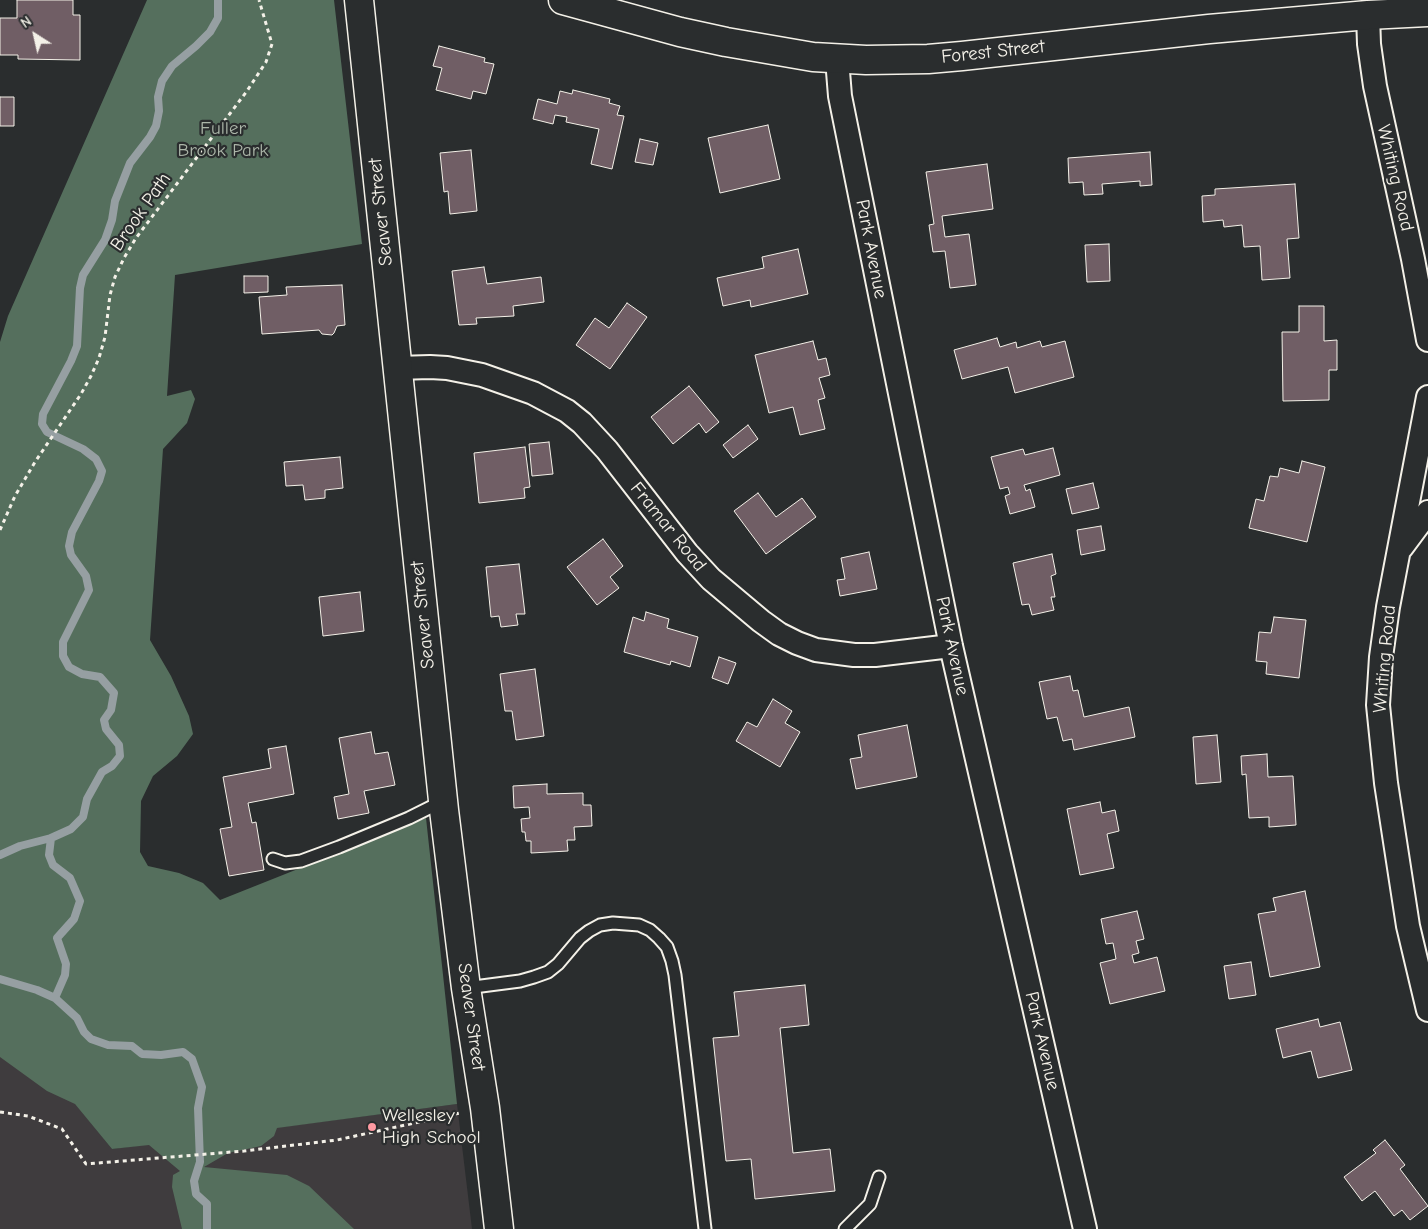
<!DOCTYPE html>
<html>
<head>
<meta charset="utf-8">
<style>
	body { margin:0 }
	#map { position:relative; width:1428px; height:1229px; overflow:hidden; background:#2a2d2e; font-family:"Comic Neue",sans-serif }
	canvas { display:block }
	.north { position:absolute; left:10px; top:10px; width:50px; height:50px; -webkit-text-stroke:4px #2a2d2e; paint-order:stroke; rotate:325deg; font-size:14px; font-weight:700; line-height:20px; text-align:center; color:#f4f1e8 }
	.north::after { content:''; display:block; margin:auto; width:18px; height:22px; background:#f4f1e8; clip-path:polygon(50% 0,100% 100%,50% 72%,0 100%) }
</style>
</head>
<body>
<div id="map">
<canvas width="1428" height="1229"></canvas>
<div class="north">N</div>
</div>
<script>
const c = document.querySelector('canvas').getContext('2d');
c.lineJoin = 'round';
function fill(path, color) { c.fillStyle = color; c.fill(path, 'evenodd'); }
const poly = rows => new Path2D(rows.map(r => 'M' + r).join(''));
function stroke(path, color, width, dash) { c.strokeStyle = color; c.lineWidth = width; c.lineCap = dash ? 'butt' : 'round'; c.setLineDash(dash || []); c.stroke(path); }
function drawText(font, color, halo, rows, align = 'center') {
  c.font = font + ' "Comic Neue",sans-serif'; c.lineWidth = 4.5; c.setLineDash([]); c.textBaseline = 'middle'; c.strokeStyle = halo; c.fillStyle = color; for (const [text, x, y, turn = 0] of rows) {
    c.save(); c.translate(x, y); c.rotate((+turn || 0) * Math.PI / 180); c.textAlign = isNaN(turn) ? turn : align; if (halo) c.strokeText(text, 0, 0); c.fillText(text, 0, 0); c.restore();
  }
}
const built = poly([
	[0,1010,112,1149,457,1104,472,1229,0,1229]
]);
const green = poly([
	[147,0,334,0,362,244,175,275,167,396,191,390,195,399,187,423,163,449,150,640,171,676,189,716,193,734,177,756,153,776,141,801,140,852,148,866,179,873,203,883,220,900,426,818,457,1104,277,1128,274,1136,261,1146,228,1153,204,1167,287,1175,309,1186,354,1229,182,1229,172,1187,173,1175,180,1171,149,1145,112,1149,75,1104,47,1091,0,1057,0,342,8,316]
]);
const stream = poly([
	[51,838,49,855,53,865,70,878,80,901,74,919,57,938,66,964,65,975,55,998,77,1018,84,1032,91,1039,108,1045,132,1046,142,1054,161,1055,183,1052,192,1059,202,1087,198,1108,200,1162,194,1181,196,1194,207,1204,207,1229],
	[0,855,20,846,51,838,71,829,83,817,87,799,102,772,112,766,120,756,119,745,106,729,104,720,111,710,114,693,100,677,82,674,69,667,63,656,63,642,89,590,86,576,71,555,69,546,72,532,99,481,102,471,96,459,83,449,47,432,42,424,43,414,71,361,77,346,80,288,83,275,105,240,112,220,115,201,130,163,150,137,156,126,159,111,158,97,162,81,172,66,196,46,210,32,218,18,218,0],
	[0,979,37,990,55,998]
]);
const building = poly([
	[17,0,73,0,73,15,80,15,80,60,18,59,18,55,0,55,0,18,17,18,17,0],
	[439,46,485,58,484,62,494,64,486,94,473,91,471,99,436,90,442,68,433,66,439,46],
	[573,90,610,99,609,103,620,106,617,115,624,116,612,169,591,164,599,129,566,122,567,117,555,115,553,124,533,119,538,99,557,104,560,91,572,94,573,90],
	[0,97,14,97,14,126,0,126,0,97],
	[768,125,780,179,720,193,708,138,768,125],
	[640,139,658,143,653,165,635,162,640,139],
	[471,150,477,211,450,214,448,191,444,192,440,153,471,150],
	[1150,152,1152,185,1140,186,1140,181,1102,184,1103,194,1084,195,1083,182,1069,183,1068,158,1150,152],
	[987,164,993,209,942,216,945,237,969,234,976,285,950,288,945,251,933,252,929,225,934,224,926,172,987,164],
	[1295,184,1299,238,1287,239,1290,278,1262,280,1260,246,1244,247,1242,225,1224,227,1223,220,1203,222,1202,196,1215,195,1215,189,1295,184],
	[1109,244,1110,281,1087,282,1085,245,1109,244],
	[798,249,808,294,751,307,750,300,723,306,717,278,764,268,762,257,798,249],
	[484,267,487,284,541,277,544,302,513,306,514,316,476,318,477,324,459,325,452,271,484,267],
	[244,276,268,276,268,292,244,293,244,276],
	[342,285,345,325,337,326,334,333,332,335,322,334,319,330,262,334,259,297,287,295,286,287,342,285],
	[627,303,647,317,610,369,576,345,595,318,609,328,627,303],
	[1299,306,1324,306,1324,341,1337,340,1337,370,1329,370,1329,400,1283,401,1282,332,1299,332,1299,306],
	[997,338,1000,347,1016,342,1017,348,1040,341,1042,347,1065,341,1074,377,1015,393,1008,367,962,379,954,350,997,338],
	[813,341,818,360,826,358,830,375,819,378,825,398,818,400,825,429,800,435,793,407,769,413,755,355,813,341],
	[689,386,719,422,706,433,699,423,673,444,651,417,689,386],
	[748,425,758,439,733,458,723,445,748,425],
	[549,442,553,474,532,476,529,444,549,442],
	[525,447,530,487,524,488,525,498,479,503,474,453,525,447],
	[1053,448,1060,475,1024,485,1026,491,1030,489,1035,507,1010,514,1005,496,1010,494,1008,487,1000,489,991,457,1023,449,1025,455,1053,448],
	[340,457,343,488,325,490,325,498,305,500,303,485,286,486,284,462,340,457],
	[1302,461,1325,467,1307,542,1249,528,1256,499,1264,501,1270,476,1278,477,1280,468,1299,473,1302,461],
	[1093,483,1099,508,1072,514,1066,489,1093,483],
	[758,493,776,517,802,498,816,517,766,554,734,511,758,493],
	[1101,526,1105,550,1081,555,1077,530,1101,526],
	[603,539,623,566,610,577,619,588,597,605,567,567,603,539],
	[869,552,877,589,840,596,837,580,845,579,841,558,869,552],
	[1052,554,1056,574,1051,576,1055,597,1051,597,1054,610,1032,615,1029,604,1022,605,1013,563,1052,554],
	[519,564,525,614,516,614,518,625,501,627,499,616,491,617,486,567,519,564],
	[360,592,364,631,323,636,319,597,360,592],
	[646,612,669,619,667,628,698,637,690,667,671,661,670,665,624,652,633,617,644,621,646,612],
	[1274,617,1306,620,1299,678,1266,674,1267,662,1256,661,1259,632,1271,633,1274,617],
	[719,657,736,663,728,684,712,678,719,657],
	[535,669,544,736,516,740,512,711,505,711,500,674,535,669],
	[1070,676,1073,691,1078,690,1084,717,1129,707,1135,737,1074,750,1072,739,1063,741,1057,717,1047,719,1039,682,1070,676],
	[773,699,792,711,785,723,800,732,780,767,736,741,747,722,757,727,773,699],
	[907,725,917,777,856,789,850,759,862,757,858,735,907,725],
	[371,732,375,754,388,752,395,785,364,791,369,813,338,819,334,797,349,794,339,738,371,732],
	[1217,735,1221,782,1196,784,1193,737,1217,735],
	[286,746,294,794,248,803,252,823,256,822,264,870,229,876,220,829,232,827,223,777,271,768,268,749,286,746],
	[1267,754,1268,777,1293,776,1296,825,1269,827,1269,817,1249,818,1246,774,1242,775,1241,756,1267,754],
	[547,784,547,794,583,793,583,805,591,805,592,826,574,827,575,840,567,840,568,851,531,853,531,841,526,841,525,832,522,832,521,819,530,818,529,807,514,808,513,786,547,784],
	[1100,802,1102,813,1115,810,1119,831,1107,834,1114,868,1080,875,1067,809,1100,802],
	[1305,891,1320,967,1270,977,1258,914,1276,911,1273,898,1305,891],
	[1137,911,1144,939,1136,941,1139,953,1132,955,1134,963,1157,957,1165,991,1110,1004,1100,963,1116,959,1113,943,1106,944,1101,919,1137,911],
	[1251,962,1256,995,1229,999,1224,966,1251,962],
	[805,985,809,1025,780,1028,793,1153,830,1149,835,1191,755,1199,751,1159,726,1161,713,1038,739,1036,734,992,805,985],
	[1318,1019,1320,1027,1340,1022,1352,1070,1318,1078,1311,1051,1283,1058,1276,1029,1318,1019],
	[1385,1140,1405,1165,1400,1169,1428,1206,1410,1220,1402,1210,1394,1216,1375,1191,1362,1201,1344,1177,1376,1153,1373,1150,1385,1140]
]);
const path = poly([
	[0,530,15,496,35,462,81,394,91,376,99,358,105,337,110,295,115,277,124,258,136,238,247,91,266,62,272,44,259,0],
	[0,1112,28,1116,62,1129,86,1164,244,1151,337,1140,460,1113]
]);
const service = poly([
	[273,859,285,863,301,861,339,847,409,818,443,801],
	[466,988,520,981,534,977,548,972,558,964,580,938,589,931,600,925,613,923,639,925,650,930,659,938,667,947,672,961,675,975,705,1229],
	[845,1229,870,1204,879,1177]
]);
const minor = poly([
	[1368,15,1369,44,1375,86,1413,259,1428,340],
	[837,59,840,96,951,646,1085,1229],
	[397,368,430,367,447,368,482,375,533,393,567,411,582,423,607,450,687,553,711,579,761,621,779,634,797,643,816,650,854,655,875,655,951,646],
	[1428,397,1388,607,1381,657,1378,705,1386,783,1408,926,1428,1010],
	[1402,547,1428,512]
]);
const tertiary = poly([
	[359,0,444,810,466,988,485,1108,499,1229],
	[563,0,680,32,726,42,813,57,866,60,928,59,962,56,1209,29,1368,15,1428,12]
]);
const markers = [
	[372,1127,5,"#ff9aa2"]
];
const streetNames = [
	["Forest Street",993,52,-6],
	["Whiting Road",1395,178,77],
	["Brook Path",141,212,-55],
	["Seaver Street",381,212,-96],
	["Park Avenue",871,249,79],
	["Framar Road",668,527,51],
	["Seaver Street",423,615,-96],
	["Park Avenue",952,646,78],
	["Whiting Road",1385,659,-85],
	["Seaver Street",471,1017,82],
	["Park Avenue",1042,1041,77]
];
const parkNames = [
	["Fuller",223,129],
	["Brook Park",223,151]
];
const poiNames = [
	["Wellesley",382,1116],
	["High School",382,1138]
];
fill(built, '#3f3c3e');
fill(green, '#556f5d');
stroke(stream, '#969fa2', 8);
fill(building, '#705e65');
stroke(building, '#f4f1e8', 1);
stroke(service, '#f4f1e8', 15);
stroke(minor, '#f4f1e8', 26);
stroke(tertiary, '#f4f1e8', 31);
stroke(path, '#f4f1e8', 3, [4, 4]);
stroke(service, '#2a2d2e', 11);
stroke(minor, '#2a2d2e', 22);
stroke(tertiary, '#2a2d2e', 28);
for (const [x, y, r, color] of markers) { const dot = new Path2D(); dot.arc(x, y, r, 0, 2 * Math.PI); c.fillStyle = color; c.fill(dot); stroke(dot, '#2a2d2e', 2); }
drawText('19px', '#f4f1e8', '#2a2d2e', streetNames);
drawText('19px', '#acb6a9', '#2a2d2e', parkNames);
drawText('19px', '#f4f1e8', '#2a2d2e', poiNames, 'left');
</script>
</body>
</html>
